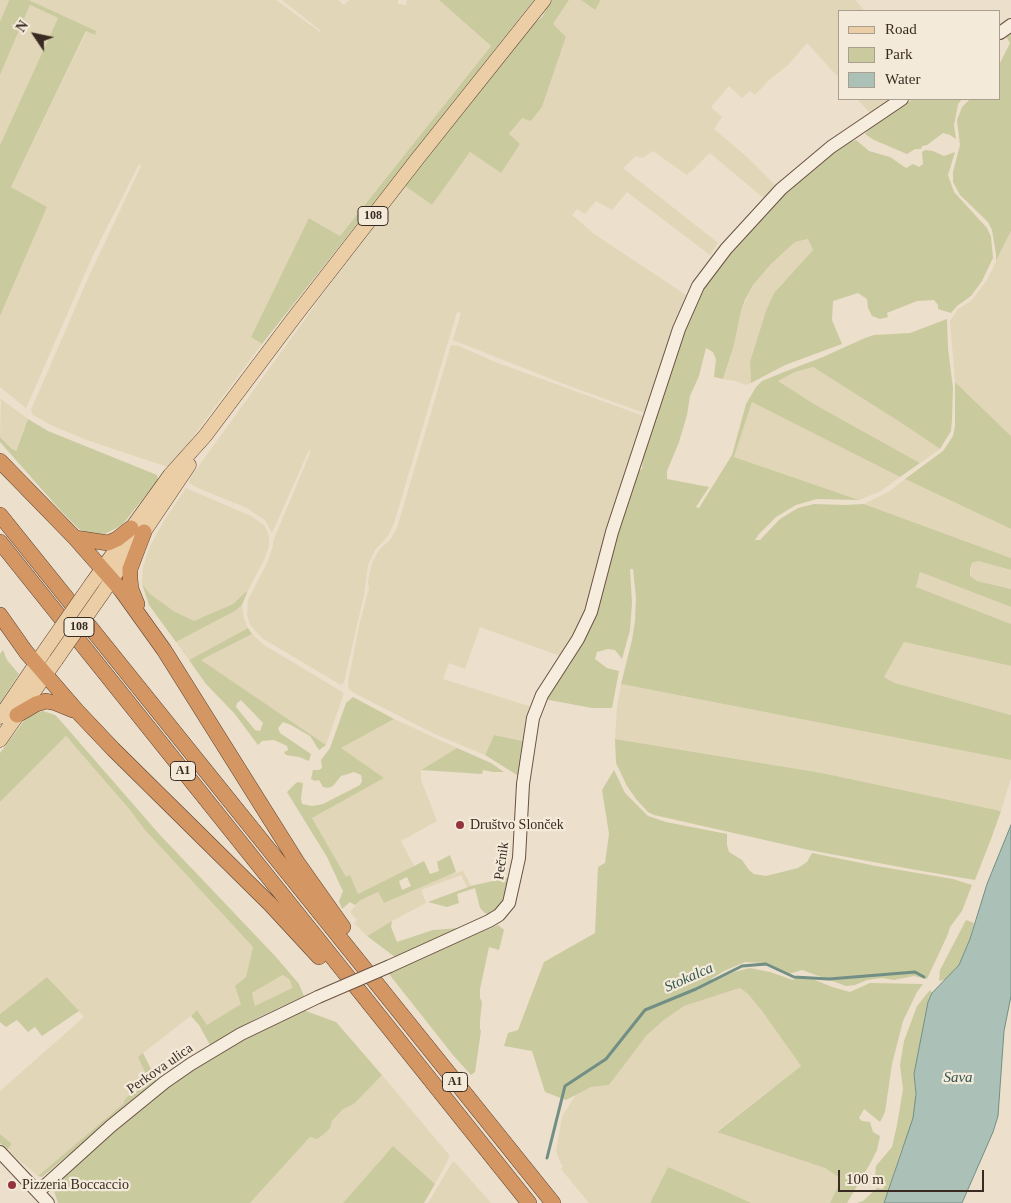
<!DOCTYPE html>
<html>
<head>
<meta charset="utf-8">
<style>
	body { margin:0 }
	#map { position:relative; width:1011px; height:1203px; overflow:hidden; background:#ecdfcb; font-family:"Times New Roman",serif }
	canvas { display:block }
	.legend { position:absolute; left:838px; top:10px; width:162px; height:90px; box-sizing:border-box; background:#f4eada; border:1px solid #aa9e90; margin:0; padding:6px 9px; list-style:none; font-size:15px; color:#3a2b22 }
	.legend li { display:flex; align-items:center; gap:10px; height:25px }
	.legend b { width:25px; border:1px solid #aa9e90 }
	.north { position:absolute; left:10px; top:10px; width:50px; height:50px; -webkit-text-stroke:4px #f4eada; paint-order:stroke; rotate:304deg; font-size:14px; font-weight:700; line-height:20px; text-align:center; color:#3a2b22 }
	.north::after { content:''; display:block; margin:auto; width:18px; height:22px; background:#3a2b22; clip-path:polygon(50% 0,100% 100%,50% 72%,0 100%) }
	.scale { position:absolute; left:838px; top:1170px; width:146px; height:22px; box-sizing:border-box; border:2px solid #3a2b22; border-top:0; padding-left:6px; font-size:15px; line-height:18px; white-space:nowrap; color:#3a2b22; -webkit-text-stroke:4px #f4eada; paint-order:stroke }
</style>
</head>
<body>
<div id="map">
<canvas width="1011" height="1203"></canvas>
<ul class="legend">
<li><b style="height:6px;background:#eccea6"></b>Road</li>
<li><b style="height:14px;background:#caca9f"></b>Park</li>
<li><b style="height:14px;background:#abc1b8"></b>Water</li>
</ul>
<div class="north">N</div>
<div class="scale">100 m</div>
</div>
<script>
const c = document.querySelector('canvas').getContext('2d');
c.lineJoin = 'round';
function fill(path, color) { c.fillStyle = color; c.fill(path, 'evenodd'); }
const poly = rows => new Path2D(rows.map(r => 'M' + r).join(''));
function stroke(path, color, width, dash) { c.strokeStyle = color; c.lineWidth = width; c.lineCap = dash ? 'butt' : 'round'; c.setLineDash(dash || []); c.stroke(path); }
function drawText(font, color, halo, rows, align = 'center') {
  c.font = font + ' "Times New Roman",serif'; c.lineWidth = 4.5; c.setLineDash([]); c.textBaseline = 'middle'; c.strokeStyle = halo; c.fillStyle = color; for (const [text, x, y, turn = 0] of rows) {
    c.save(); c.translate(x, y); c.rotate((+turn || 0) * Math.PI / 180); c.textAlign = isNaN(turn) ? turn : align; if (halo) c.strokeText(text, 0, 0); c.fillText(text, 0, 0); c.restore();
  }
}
const farmland = poly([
	[0,0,9,0,0,22],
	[29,0,276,0,320,32,321,31,282,0,338,0,344,5,349,0,398,0,398,4,406,5,407,0,439,0,491,46,340,236,310,218,251,337,262,344,184,449,171,465,168,467,87,440,53,426,33,415,31,410,89,276,141,166,139,164,94,253,26,408,0,387,0,316,46,208,11,187,87,31,94,35,71,20],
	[569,0,581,0,595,10,601,0,855,0,865,11,840,11,840,79,807,43,787,66,770,79,755,95,750,91,742,98,729,86,711,107,722,117,714,129,748,158,778,188,766,200,710,153,687,175,653,151,642,158,636,156,623,168,718,243,710,255,627,192,612,210,596,201,585,214,577,209,572,215,594,234,686,295,686,300,647,414,564,384,453,340,461,313,457,312,394,523,388,536,375,550,368,565,364,595,344,682,341,685,262,638,250,625,247,615,248,600,267,563,273,546,273,541,311,451,308,452,272,533,265,520,247,508,198,488,189,483,190,478,334,279,405,186,432,205,470,152,501,173,509,135,522,117,531,121,542,107,566,38,552,25],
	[30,5,58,18,0,145,0,75],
	[857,99,895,99,871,114],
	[1011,231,1011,436,955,382,950,321,958,309,971,301,987,280],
	[809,239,813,250,774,293,750,362,751,383,747,385,735,381,723,379,734,345,741,311,753,285,771,264,795,242],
	[451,345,459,346,495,362,646,417,591,597,563,657,480,627,465,669,449,663,443,679,532,707,523,741,494,735,485,755,435,734,356,694,349,689,348,683,359,626,369,588,368,581,372,563,379,550,390,540,397,528],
	[813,367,903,424,940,449,920,463,814,404,777,381,795,372],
	[1,399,28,419,15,452,0,437],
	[752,401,900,477,879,492,859,500,734,457],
	[905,479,1011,529,1011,558,864,504,890,491],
	[186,488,251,516,265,526,269,536,269,546,264,560,248,590,233,604,194,622,175,612,149,594,142,584,143,567,149,548,165,519],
	[978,561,1011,570,1011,589,977,581,970,576,972,563],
	[920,572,1011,607,1011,624,916,588],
	[242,605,244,618,248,628,189,660,176,642,235,611],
	[252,634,264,645,344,693,326,745,200,660],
	[904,642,1011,666,1011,715,895,683,884,677],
	[621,684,1011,760,1011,778,1001,811,822,773,615,739,617,707],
	[394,719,457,748,421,770,421,780,437,821,401,841,414,866,358,894,350,876,346,878,312,818,383,778,340,748],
	[66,736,130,810,144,829,253,947,241,1004,207,1026,197,1011,143,1053,138,1057,148,1079,125,1099,123,1104,38,1176,7,1150,12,1144,0,1134,0,1091,84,1017,47,977,0,1014,0,802],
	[463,871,471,886,467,887,461,875,421,890,426,903,392,921,367,936,354,923,357,920,350,912,361,900,378,892,384,903,439,878],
	[284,975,290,980,292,988,255,1007,252,993],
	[740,988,748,994,762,1011,801,1066,717,1131,825,1168,837,1176,840,1182,830,1203,751,1203,668,1167,650,1203,589,1203,561,1169,563,1166,560,1162,556,1151,562,1117,576,1094,591,1087,609,1085,647,1035,664,1020,684,1006],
	[382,1075,450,1156,435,1184,393,1146,343,1203,250,1203,310,1137,330,1128,332,1121,343,1109,354,1104],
	[453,1161,462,1170,491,1203,428,1203]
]);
const green = poly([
	[9,0,29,0,96,31,95,35,86,31,11,187,47,207,0,316,0,145,58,18,30,5,0,75,0,22],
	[439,0,534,0,262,344,251,337,309,218,340,236,491,46],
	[552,0,569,0,553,24,566,37,542,107,531,121,522,118,509,134,520,144,501,173,470,152,432,205,405,186,532,25,542,17],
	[581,0,601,0,595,10],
	[1011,30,1011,231,996,261,996,254,992,230,988,222,960,195,953,182,953,172,960,145,957,120,962,107,970,99,1000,99,1000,63,1010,43,1005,35],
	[913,99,962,99,958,104,954,125,956,139,950,135,943,133,927,145,922,146,921,149,915,149,907,154,874,140,865,134,872,126],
	[856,140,869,151,890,157,906,168,913,164,919,167,923,164,922,152,925,150,933,151,944,156,955,152,948,175,954,192,987,228,991,237,993,258,982,281,971,296,957,306,951,313,938,309,938,305,934,300,917,301,887,313,888,317,880,319,872,316,868,308,867,299,858,293,833,301,832,320,842,344,785,365,751,383,750,362,766,311,774,293,813,250,808,239,795,242,771,264,753,285,745,300,741,311,734,345,723,379,714,377,716,359,713,352,706,348,699,376,690,396,687,415,679,442,667,471,667,479,709,487,696,507,699,508,732,455,746,404,756,387,762,381,784,372,823,357,865,338,874,335,910,333,947,319,948,348,953,388,952,420,951,431,940,449,903,424,813,367,795,372,778,381,814,404,920,463,900,477,752,402,734,457,859,500,817,499,796,505,776,517,759,534,755,540,760,540,780,519,798,508,814,504,845,505,864,504,1011,558,1011,570,978,561,972,563,970,570,970,576,977,581,1011,589,1011,607,920,572,916,587,1011,624,1011,666,904,642,884,677,895,683,1011,715,1011,760,621,684,632,640,635,621,636,598,633,569,630,569,632,603,630,630,622,659,615,650,608,649,597,652,595,659,607,668,619,671,612,708,592,708,544,699,580,645,638,471,642,469,643,454,688,318,708,280,760,218,792,187,846,143],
	[955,382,1011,436,1011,529,905,479,943,451,953,436,955,426],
	[28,419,48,431,157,475,158,480,122,525,105,534,91,535,79,529,61,511,0,442,0,437,12,449,16,451],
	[142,584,150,594,175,612,194,621,233,604,248,590,242,605,235,611,176,642,149,605],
	[248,628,252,634,201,660,326,745,319,750,310,736,291,725,283,722,278,728,280,733,311,754,309,761,299,757,286,755,284,752,288,750,287,746,274,740,262,741,258,745,234,713,206,684,189,660],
	[241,700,263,723,260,731,255,730,236,707,237,703],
	[3,650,7,660,19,674,0,703,0,654],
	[353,697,394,719,341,748,384,778,312,818,346,877,350,875,358,894,424,861,430,874,439,871,437,862,450,855,456,872,384,903,378,892,361,900,355,905,350,902,342,909,339,901,343,891,340,885,327,857,287,792,297,782,303,783,301,798,302,804,312,806,323,804,360,785,362,781,361,775,354,772,341,776,333,786,328,788,323,787,319,780,315,781,311,779,313,770,319,770,322,768,321,760,330,748,346,703],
	[407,877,411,886,402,890,399,881],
	[43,711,55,715,59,719,160,835,276,957,299,984,304,996,257,1018,210,1045,199,1025,191,1016,197,1010,207,1025,241,1004,235,986,246,977,253,947,144,829,130,810,66,736,0,802,0,753,27,717,39,712],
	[283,975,290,980,292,988,255,1006,252,993],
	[494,735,523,741,520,772,517,775,485,755],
	[615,739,822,773,1001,811,991,839,975,880,916,870,809,850,654,815,648,812,636,799,627,786,616,763],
	[457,748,491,763,504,772,493,772,483,770,482,774,421,770],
	[614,770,625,793,648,816,666,822,727,834,727,845,729,852,742,860,749,870,754,874,766,876,798,868,807,862,812,853,876,866,953,879,972,885,962,911,950,927,948,934,927,979,914,976,894,980,882,978,867,980,855,985,846,986,802,970,789,974,762,963,745,962,724,971,711,979,714,981,734,972,750,968,770,972,793,980,799,976,808,977,832,987,850,992,870,983,923,984,917,992,903,1021,892,1064,885,1112,880,1122,864,1109,859,1118,862,1121,870,1122,873,1132,880,1136,877,1150,871,1162,847,1203,830,1203,840,1182,837,1176,825,1168,717,1132,801,1066,762,1011,748,994,740,988,684,1006,664,1020,647,1035,609,1085,591,1087,566,1100,545,1092,532,1051,504,1046,508,1033,518,1030,544,962,595,933,598,867,605,863,609,834,602,790],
	[514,876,512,889,492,916,485,913,480,908,475,888,457,894,459,903,447,907,428,902,471,886],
	[966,920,974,923,970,939,959,965,947,979,939,981,940,970],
	[392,921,391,927,397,942,433,930,472,927,395,957,367,936],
	[498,925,504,930,499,950,489,947,480,989,480,998,482,1002,480,1021,480,1029,481,1031,475,1072,471,1075,453,1055,389,974,403,966],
	[47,977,79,1011,42,1036,35,1027,28,1032,17,1020,6,1027,0,1022,0,1014],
	[930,990,932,993,928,1002,914,1074,916,1102,911,1129,901,1151,884,1203,857,1203,863,1201,877,1188,883,1189,885,1184,875,1177,876,1166,892,1147,897,1125,903,1089,900,1065,904,1041,917,1006],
	[303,1010,336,1022,382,1075,354,1104,343,1109,332,1121,330,1128,324,1134,317,1139,310,1137,250,1203,58,1203,54,1191,55,1186,61,1177,124,1119,193,1068,250,1035],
	[143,1053,157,1081,42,1177,38,1176,123,1104,125,1099,148,1079,138,1057],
	[0,1134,12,1144,7,1150,0,1143],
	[393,1146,435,1184,424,1203,343,1203],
	[668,1167,725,1191,751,1203,650,1203]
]);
const water = poly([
	[1011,825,1011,996,1004,1031,998,1116,993,1132,962,1203,884,1203,913,1118,916,1094,914,1074,928,1002,932,993,959,965,970,939,987,884,1011,825]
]);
const stream = poly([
	[547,1158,565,1086,606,1059,645,1010,696,989,742,966,766,964,794,977,829,979,915,972,924,977]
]);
const secondary = poly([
	[1000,33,1011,25],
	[390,966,489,921,499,915,509,903,519,858,523,784,533,718,542,695,578,639,591,612,612,532,679,329,698,286,726,249,781,189,831,147,902,99],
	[0,1152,48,1203],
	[38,1192,111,1126,165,1082,191,1064,241,1034,318,997]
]);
const primary = poly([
	[92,583,170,475,205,436,293,319,418,158,544,0],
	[102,594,189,465],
	[0,717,46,649],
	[0,740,56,660]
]);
const highway = poly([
	[0,461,75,538,121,590,164,650,297,862,343,927],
	[0,515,553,1203],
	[75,538,108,543,117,539,131,528],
	[0,542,529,1203],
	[137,604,131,589,130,579,130,569,144,532],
	[0,615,26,652,77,711,113,749,270,904,319,957],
	[17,715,36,704,46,701,56,703,73,710]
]);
const secondaryBridge = poly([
	[318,997,390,966]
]);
const primaryBridge = poly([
	[46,649,92,583],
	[56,660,102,594]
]);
const markers = [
	[460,825,5,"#93343f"],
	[12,1185,5,"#93343f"]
];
const shields = [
	[373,216,30],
	[79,627,30],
	[183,771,25],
	[455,1082,25]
];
const shieldNames = [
	["108",373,216],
	["108",79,627],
	["A1",183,771],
	["A1",455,1082]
];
const poiNames = [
	["Društvo Slonček",470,825],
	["Pizzeria Boccaccio",22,1185]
];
const streetNames = [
	["Pečnik",502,861,-82],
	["Perkova ulica",160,1069,-35]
];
const waterNames = [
	["Stokalca",689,978,-24],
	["Sava",958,1078]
];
fill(farmland, '#e2d6b8');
fill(green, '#caca9f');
fill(water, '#abc1b8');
stroke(water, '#718f85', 1);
stroke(stream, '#718f85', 3);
stroke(secondary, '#6a5243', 14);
stroke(primary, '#574033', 15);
stroke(highway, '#574033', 16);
stroke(secondary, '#f7edde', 12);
stroke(primary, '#eccea6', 14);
stroke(highway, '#d49663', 15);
stroke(secondaryBridge, '#6a5243', 14, []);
stroke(primaryBridge, '#574033', 15, []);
stroke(secondaryBridge, '#f7edde', 12);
stroke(primaryBridge, '#eccea6', 14);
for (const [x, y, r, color] of markers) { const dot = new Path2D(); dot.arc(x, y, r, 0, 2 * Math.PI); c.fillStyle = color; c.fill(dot); stroke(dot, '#f4eada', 2); }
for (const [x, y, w] of shields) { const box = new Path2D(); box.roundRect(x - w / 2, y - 9.5, w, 19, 4); c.fillStyle = '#f4eada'; c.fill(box); stroke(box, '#3a2b22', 1); }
drawText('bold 12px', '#3a2b22', null, shieldNames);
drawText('14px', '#3a2b22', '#f4eada', poiNames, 'left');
drawText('14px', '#3a2b22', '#f4eada', streetNames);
drawText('italic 15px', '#325852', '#f4eada', waterNames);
</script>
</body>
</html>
